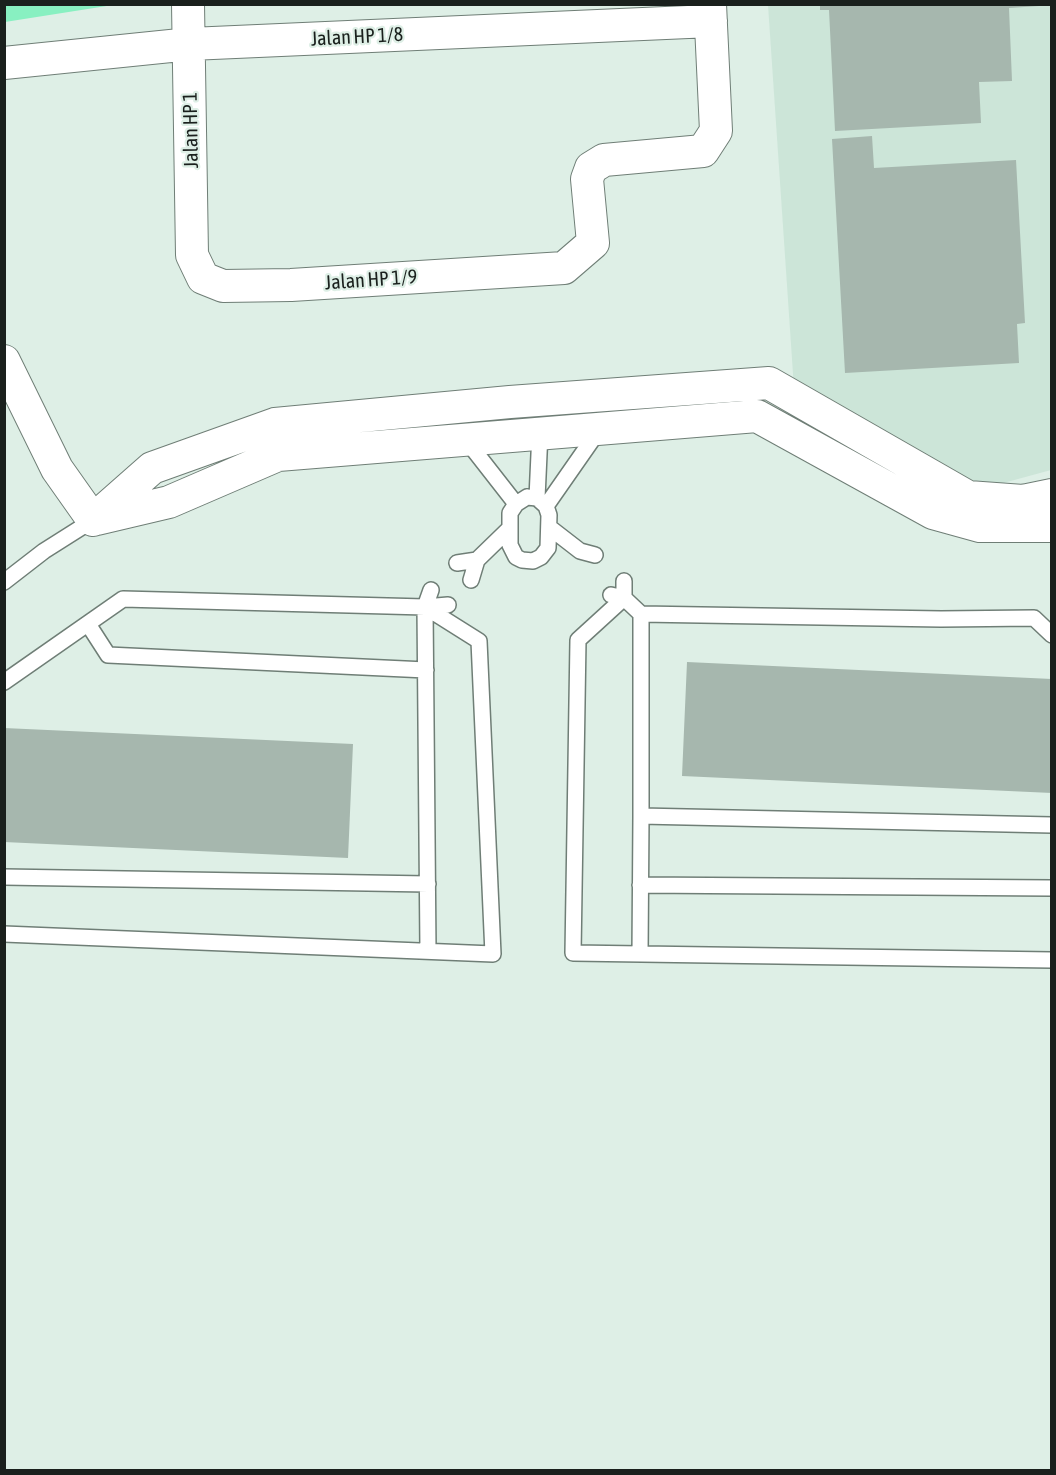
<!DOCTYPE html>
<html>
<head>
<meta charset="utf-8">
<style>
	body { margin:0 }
	#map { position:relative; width:1056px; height:1475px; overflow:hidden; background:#deefe6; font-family:"Asap Condensed",sans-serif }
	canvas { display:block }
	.frame { position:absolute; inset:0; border:6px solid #1a201d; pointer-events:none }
</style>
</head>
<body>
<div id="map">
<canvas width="1056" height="1475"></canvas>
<div class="frame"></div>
</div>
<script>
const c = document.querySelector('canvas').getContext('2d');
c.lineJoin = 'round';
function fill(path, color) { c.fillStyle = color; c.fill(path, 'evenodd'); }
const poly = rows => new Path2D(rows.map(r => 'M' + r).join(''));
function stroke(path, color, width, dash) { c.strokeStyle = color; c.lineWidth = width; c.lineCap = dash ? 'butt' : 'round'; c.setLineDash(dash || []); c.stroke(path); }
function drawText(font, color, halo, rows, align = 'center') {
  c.font = font + ' "Asap Condensed",sans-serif'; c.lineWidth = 4.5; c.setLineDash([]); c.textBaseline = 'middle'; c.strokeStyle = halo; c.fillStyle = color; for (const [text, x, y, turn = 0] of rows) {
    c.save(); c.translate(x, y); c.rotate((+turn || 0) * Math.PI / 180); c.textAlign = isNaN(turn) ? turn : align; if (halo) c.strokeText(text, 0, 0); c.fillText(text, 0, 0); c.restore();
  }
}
const built = poly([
	[768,5,1051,5,1051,470,952,497,796,418]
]);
const green = poly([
	[5,4,113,4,113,5,5,22]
]);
const building = poly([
	[820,4,1039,4,1039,6,1009,8,1012,81,979,82,981,123,835,131,829,10,820,10],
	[872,136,874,168,1016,160,1025,323,1017,324,1019,363,845,373,832,139],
	[687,662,1052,679,1052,793,682,776],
	[4,728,353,744,348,858,4,842]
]);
const service = poly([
	[466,440,516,504],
	[527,497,537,498,546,506,549,515,548,548,541,557,533,561,522,560,516,557,510,545,510,513,516,504,527,497],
	[537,498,540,432],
	[546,506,599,430],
	[549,527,580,551,595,555],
	[457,563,477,560],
	[471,580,477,560,510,528],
	[624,581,624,598,578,640,573,953,1052,960],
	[4,582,44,551,93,520],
	[611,595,624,598,641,614,941,619,1034,618,1052,635],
	[641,614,641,816,1052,825],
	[88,624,108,655,426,670],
	[4,682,123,599,425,607,448,605],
	[4,877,428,884],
	[640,885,1052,888],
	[4,934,493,954,479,641,425,607],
	[428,951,425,607,431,590],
	[640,954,641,816]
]);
const minor = poly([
	[188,4,192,255,203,278,223,286,291,285,564,268,593,243,587,179,591,168,604,160,703,151,716,131,710,4],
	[4,63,190,44,711,21],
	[4,361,57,469,93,520],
	[97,519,169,502,278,455,757,416,933,513,980,526,1052,526],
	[93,520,152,468,275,424,510,402,769,383,968,497,1023,501,1052,495]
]);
const streetNames = [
	["Jalan HP 1/8",357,37,-3],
	["Jalan HP 1",191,130,-91],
	["Jalan HP 1/9",371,280,-4]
];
fill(built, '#cce5d8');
fill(green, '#88f0c1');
fill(building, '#a6b7ae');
stroke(service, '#6f7e76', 18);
stroke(minor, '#6f7e76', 34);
stroke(service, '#fff', 15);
stroke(minor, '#fff', 32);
drawText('20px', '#1a201d', '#deefe6', streetNames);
</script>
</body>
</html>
